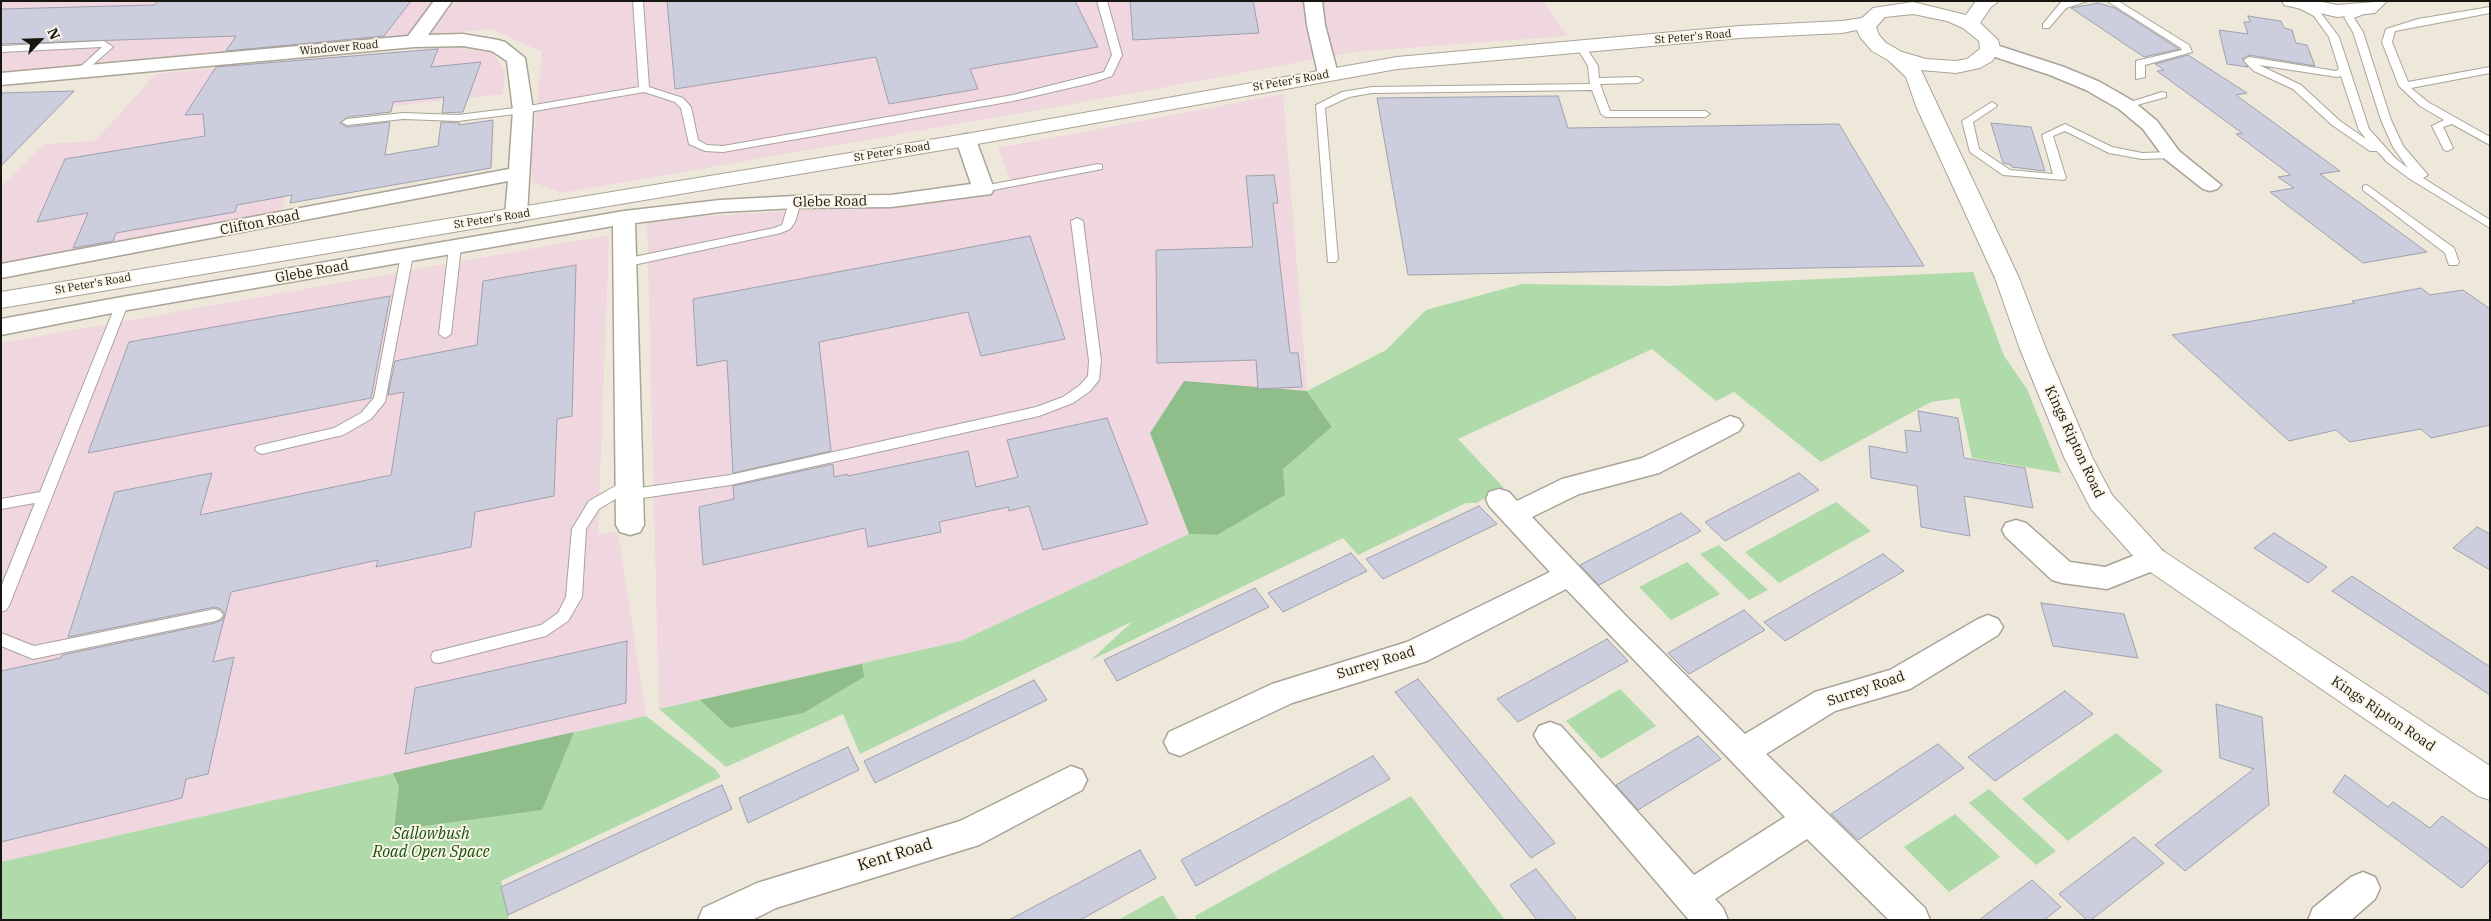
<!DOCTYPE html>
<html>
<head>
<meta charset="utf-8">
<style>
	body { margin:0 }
	#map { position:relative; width:2491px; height:921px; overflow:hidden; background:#ede8da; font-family:"IBM Plex Serif",serif }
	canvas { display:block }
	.frame { position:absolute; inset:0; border:2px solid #181611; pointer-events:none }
	.north { position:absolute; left:15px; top:15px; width:50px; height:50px; -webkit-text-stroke:4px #faf5e7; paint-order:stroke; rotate:66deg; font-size:14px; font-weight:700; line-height:20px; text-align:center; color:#181611 }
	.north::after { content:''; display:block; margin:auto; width:18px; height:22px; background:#181611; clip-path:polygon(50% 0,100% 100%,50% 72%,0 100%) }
</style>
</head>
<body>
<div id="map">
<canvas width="2491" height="921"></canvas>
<div class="frame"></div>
<div class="north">N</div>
</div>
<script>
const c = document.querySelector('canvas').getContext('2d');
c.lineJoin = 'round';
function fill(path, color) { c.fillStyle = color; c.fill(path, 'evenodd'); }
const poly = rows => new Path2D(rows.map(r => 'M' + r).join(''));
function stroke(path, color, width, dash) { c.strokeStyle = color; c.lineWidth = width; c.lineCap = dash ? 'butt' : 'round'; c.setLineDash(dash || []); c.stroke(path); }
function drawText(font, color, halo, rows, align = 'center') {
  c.font = font + ' "IBM Plex Serif",serif'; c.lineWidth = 4; c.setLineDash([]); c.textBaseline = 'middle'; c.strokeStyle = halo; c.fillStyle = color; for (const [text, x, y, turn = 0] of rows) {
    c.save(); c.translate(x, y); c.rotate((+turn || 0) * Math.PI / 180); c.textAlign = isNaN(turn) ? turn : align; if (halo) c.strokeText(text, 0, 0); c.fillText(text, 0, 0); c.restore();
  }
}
const industrial = poly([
	[1,1,1542,1,1568,36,1352,52,1118,96,562,193,533,182,531,166,542,52,491,29,1,76],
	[445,47,492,52,505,70,503,94,305,116,281,214,1,265,1,187,44,144,95,141,156,74],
	[1283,94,1307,391,1184,381,1150,433,1189,534,961,641,659,709,647,220,887,205,1013,187,998,148],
	[609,235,598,535,618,531,646,716,1,862,1,343]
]);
const green = poly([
	[1973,272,2004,356,2027,389,2061,473,1972,458,1959,398,1931,402,1821,462,1734,392,1716,401,1652,349,1458,439,1504,488,1476,503,1466,503,1358,555,1343,538,1091,660,1133,621,860,754,843,714,726,767,659,709,961,641,1189,534,1217,535,1283,469,1332,427,1307,391,1386,350,1426,310,1522,284,1668,286],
	[1836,502,1871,531,1779,583,1745,552],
	[1719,545,1768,590,1749,600,1700,554],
	[1687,562,1720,594,1671,620,1639,587],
	[1620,689,1656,726,1601,759,1566,721],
	[646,716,716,770,721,777,501,881,509,920,1,920,1,862],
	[2116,733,2163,771,2068,841,2022,799],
	[1989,789,2056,851,2036,865,1969,803],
	[1411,796,1505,920,1197,920,1195,916],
	[1955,814,2000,857,1949,892,1904,847],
	[1163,895,1178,920,1118,920]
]);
const forest = poly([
	[1184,381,1307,391,1332,427,1283,469,1285,495,1217,535,1189,534,1150,433],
	[862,664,864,677,803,713,730,728,700,700],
	[574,732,542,810,394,830,399,786,393,773]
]);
const building = poly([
	[158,1,411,1,384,36,226,51,236,36,1,44,1,9,154,5,158,1],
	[667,1,1075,1,1098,47,970,69,978,89,889,104,876,57,675,89,667,1],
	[1130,1,1253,1,1259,33,1133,40,1130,1],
	[2098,3,2115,8,2179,49,2144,57,2071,8,2098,3],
	[2248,16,2281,21,2284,28,2292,30,2296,43,2307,45,2315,66,2249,55,2242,59,2248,67,2227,64,2219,30,2248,34,2244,22,2250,22,2248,16],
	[438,49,431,67,481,62,463,112,442,113,444,97,393,102,391,112,347,117,340,123,347,127,390,122,385,155,438,146,441,122,460,123,459,125,493,120,491,168,290,203,292,195,237,205,235,212,116,233,113,241,73,248,88,213,37,222,65,159,205,136,203,114,185,115,216,67,438,49],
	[2188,55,2247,93,2236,95,2340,171,2320,174,2427,252,2363,263,2270,192,2294,188,2278,177,2291,175,2236,134,2242,133,2157,71,2164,70,2155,64,2188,55],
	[74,91,42,124,1,166,1,93,74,91],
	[1558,96,1568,128,1839,124,1924,266,1408,275,1377,98,1558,96],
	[1991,123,2031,127,2045,171,2012,167,2011,165,2003,163,1991,123],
	[1274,175,1278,203,1273,203,1290,353,1298,353,1302,387,1258,389,1256,360,1157,363,1156,250,1253,247,1246,176,1274,175],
	[1030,236,1065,339,981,356,968,312,819,342,831,451,733,473,727,360,697,366,693,299,1030,236],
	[576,265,572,416,557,419,554,496,475,512,471,547,376,567,378,560,231,592,213,662,234,657,208,774,186,779,182,798,1,842,1,671,61,658,62,655,215,623,222,620,225,615,221,609,215,607,68,637,115,492,212,473,200,515,391,475,404,392,388,395,395,361,477,345,483,281,576,265],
	[2421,288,2430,295,2463,290,2490,309,2490,425,2431,438,2421,429,2350,442,2336,430,2289,441,2172,335,2355,303,2352,301,2421,288],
	[390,296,371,398,88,453,129,342,390,296],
	[1918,411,1958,418,1964,458,2025,468,2033,508,1964,496,1970,536,1921,527,1917,486,1871,478,1869,446,1907,453,1905,430,1921,432,1918,411],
	[1107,418,1148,524,1043,550,1029,506,1009,511,1008,507,939,522,941,532,868,547,865,528,703,565,699,507,734,499,733,486,833,464,834,477,847,474,848,476,968,451,976,487,1018,477,1007,440,1107,418],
	[1799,473,1819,490,1725,541,1705,522,1799,473],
	[1479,506,1497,524,1383,579,1366,559,1479,506],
	[1681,513,1701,531,1599,585,1580,565,1681,513],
	[2477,527,2490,534,2490,570,2453,548,2477,527],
	[2274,533,2327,567,2308,583,2254,548,2274,533],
	[1351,553,1367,571,1283,612,1268,593,1351,553],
	[1883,554,1904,571,1785,641,1764,622,1883,554],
	[2352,576,2490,667,2490,695,2332,591,2352,576],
	[1255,588,1269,607,1117,681,1104,660,1255,588],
	[2041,603,2124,614,2138,658,2053,646,2041,603],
	[1744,610,1765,630,1689,674,1668,653,1744,610],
	[1607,639,1628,661,1518,722,1497,699,1607,639],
	[627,641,626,703,405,754,415,688,627,641],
	[1418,679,1555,843,1531,858,1395,692,1418,679],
	[1034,680,1047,700,875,783,864,761,1034,680],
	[2065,691,2093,714,1995,781,1968,757,2065,691],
	[2216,704,2262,717,2269,805,2185,871,2155,845,2254,769,2220,758,2216,704],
	[1698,736,1721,759,1638,810,1616,785,1698,736],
	[1938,744,1964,768,1858,840,1831,814,1938,744],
	[848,747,859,770,748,823,739,798,848,747],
	[1373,756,1390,779,1196,886,1181,860,1373,756],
	[2345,775,2388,807,2393,802,2430,828,2442,816,2490,850,2490,860,2462,888,2333,792,2345,775],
	[722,785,732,809,508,915,501,887,722,785],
	[2134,837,2164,863,2091,920,2087,920,2059,894,2134,837],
	[1140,850,1156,878,1080,920,1009,920,1140,850],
	[1536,869,1577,920,1537,920,1510,885,1536,869],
	[2032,880,2061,907,2044,920,1979,920,2032,880]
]);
const service = poly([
	[633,1,643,1,649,87,683,98,691,107,698,140,707,145,723,146,1013,95,1104,72,1112,55,1097,1,1107,1,1122,55,1112,76,1091,83,1013,101,723,152,705,151,689,144,681,108,675,102,644,92,523,113,458,121,403,119,347,125,342,122,347,119,403,113,458,115,523,107,639,87,633,1],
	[2062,1,2088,1,2066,8,2049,28,2043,28,2043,24,2062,1],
	[2107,1,2118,1,2189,45,2192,52,2145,65,2145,77,2136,79,2136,61,2182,50,2181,48,2107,1],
	[2295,2,2301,2,2320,12,2339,37,2369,129,2395,158,2408,168,2393,147,2381,120,2353,32,2344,17,2365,7,2371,7,2371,11,2354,18,2363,32,2391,120,2403,146,2428,175,2423,178,2490,220,2490,228,2410,179,2387,162,2377,151,2370,151,2332,125,2293,89,2254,71,2245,62,2244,60,2249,57,2336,71,2339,69,2329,37,2314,16,2295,6,2295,2],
	[2259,65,2337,77,2341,76,2359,130,2366,139,2340,121,2301,85,2259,65],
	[2490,7,2490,13,2395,31,2392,42,2408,82,2490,67,2490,73,2411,88,2428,102,2490,137,2490,145,2452,124,2443,127,2453,148,2448,151,2444,150,2432,126,2444,120,2420,106,2399,86,2382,42,2386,29,2418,19,2490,7],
	[104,41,113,47,81,75,76,72,77,70,102,47,1,52,1,46,104,41],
	[1581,43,1584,44,1598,66,1599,78,1638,77,1643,80,1638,83,1600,84,1610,111,1705,111,1710,114,1705,117,1606,117,1601,114,1592,90,1372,93,1349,97,1325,108,1338,259,1336,262,1328,262,1316,105,1342,92,1372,87,1590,84,1588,66,1576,46,1581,43],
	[2162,92,2166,93,2166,97,2126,108,2121,105,2162,92],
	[1992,102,1997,105,1996,107,1973,122,1979,149,2010,170,2053,174,2042,135,2065,124,2112,147,2142,153,2172,152,2177,155,2172,158,2142,159,2109,153,2065,131,2053,136,2066,178,2064,180,2003,175,1970,152,1962,121,1992,102],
	[1098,164,1102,165,1102,169,983,192,977,189,983,186,1098,164],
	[2367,185,2454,248,2459,262,2457,265,2449,265,2445,253,2363,190,2363,186,2367,185],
	[795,199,801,202,795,222,790,229,781,233,624,267,618,263,624,259,774,228,782,225,789,202,795,199],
	[1077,218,1083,221,1101,361,1099,380,1090,391,1073,403,1039,416,730,485,629,500,622,495,599,509,586,529,582,597,568,621,546,636,439,663,433,662,431,657,433,652,541,625,558,613,566,597,572,529,589,501,624,481,634,481,636,485,633,489,730,475,1036,407,1063,397,1080,385,1088,376,1089,361,1071,221,1077,218],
	[455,243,461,247,451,334,445,338,439,334,449,247,455,243],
	[407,251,413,255,385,402,371,419,343,435,262,454,257,452,255,449,257,446,334,428,361,413,374,398,401,255,407,251],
	[122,300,128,304,9,606,6,610,1,612,1,587,35,503,1,509,1,499,40,492,116,304,122,300],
	[215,609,220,611,223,615,220,619,215,621,33,659,1,646,1,633,34,646,215,609]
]);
const minor = poly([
	[434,1,452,1,428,35,463,34,498,40,505,42,525,58,533,110,527,215,524,220,516,222,508,220,505,215,508,181,1,278,1,264,509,169,513,110,507,61,492,51,463,46,414,47,1,85,1,73,408,36,434,1],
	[1304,1,1322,1,1325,25,1338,74,1335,78,1328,80,1321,78,1318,74,1307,25,1304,1],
	[1990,43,2064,67,2100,82,2133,101,2157,121,2179,151,2221,185,2217,189,2210,191,2203,189,2165,159,2143,129,2119,109,2086,90,2050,75,1983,53,1981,49,1983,45,1990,43],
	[966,134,973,136,976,140,994,189,991,194,891,207,795,208,720,212,635,223,644,525,640,532,630,535,620,532,616,525,613,226,122,311,1,335,1,319,122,297,624,211,720,200,795,196,891,195,971,184,956,140,959,136,966,134],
	[1730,416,1739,419,1743,425,1739,431,1659,473,1579,494,1532,517,1626,616,1745,734,1815,692,1890,670,1978,619,1988,615,1998,619,2003,627,1998,635,1910,689,1835,711,1766,754,1925,908,1930,920,1889,920,1807,839,1715,899,1723,908,1728,920,1689,920,1539,744,1534,735,1539,726,1550,722,1561,726,1694,875,1785,817,1566,589,1427,661,1292,703,1180,756,1169,752,1164,742,1169,732,1272,684,1407,642,1550,572,1489,506,1486,499,1489,492,1499,489,1509,492,1517,501,1562,479,1642,458,1730,416],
	[2016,520,2026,523,2070,562,2105,567,2153,548,2163,551,2167,559,2163,567,2107,589,2062,583,2052,580,2006,537,2002,530,2006,523,2016,520],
	[1071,766,1082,770,1087,780,1082,790,979,845,776,908,752,920,698,920,703,908,757,883,960,821,1071,766],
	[2363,872,2375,877,2380,888,2375,899,2351,920,2308,920,2313,908,2351,877,2363,872]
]);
const tertiary = poly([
	[1976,1,1999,1,1991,7,1980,23,1998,40,2000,49,1992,61,1980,68,1956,73,1921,70,2019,278,2046,349,2092,457,2112,495,2163,551,2490,766,2490,800,2478,796,2143,567,2091,509,2064,457,2020,349,1995,278,1916,106,1906,77,1888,60,1872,51,1860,37,1857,30,1842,33,1740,38,1397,69,966,146,1,308,1,292,966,134,1397,57,1740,26,1842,21,1862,18,1873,8,1913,2,1966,15,1976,1],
	[1913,14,1947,21,1963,28,1979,41,1980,49,1967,59,1956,61,1926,59,1902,52,1886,43,1879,35,1876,27,1885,17,1913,14],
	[2282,1,2318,1,2337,5,2387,1,2375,13,2337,17,2284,5,2282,1]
]);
const farStreetnames = [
	["St Peter's Road",1693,37,-5],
	["Windover Road",339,48,-5],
	["St Peter's Road",1291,81,-10],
	["St Peter's Road",892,152,-9],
	["St Peter's Road",492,219,-9],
	["St Peter's Road",93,284,-10]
];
const streetNames = [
	["Glebe Road",830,202,-1],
	["Clifton Road",260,223,-11],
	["Glebe Road",312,272,-10],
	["Kings Ripton Road",2074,442,65],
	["Surrey Road",1376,663,-17],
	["Surrey Road",1866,689,-19],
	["Kings Ripton Road",2383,714,34]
];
const nearParknames = [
	["Sallowbush",431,834],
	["Road Open Space",431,852]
];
const nearStreetnames = [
	["Kent Road",895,855,-17]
];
fill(industrial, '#f0d6df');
fill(green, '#afdaa9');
fill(forest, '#90be8a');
fill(building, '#cdcedd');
stroke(building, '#9fa0ae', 1);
stroke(service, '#a9a497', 2);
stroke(minor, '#a9a497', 3);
stroke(tertiary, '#a9a497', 2);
fill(service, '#fff');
fill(minor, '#fff');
fill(tertiary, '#fff');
drawText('11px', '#181611', '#faf5e7', farStreetnames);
drawText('14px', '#181611', '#faf5e7', streetNames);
drawText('italic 16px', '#14530d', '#faf5e7', nearParknames);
drawText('16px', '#181611', '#faf5e7', nearStreetnames);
</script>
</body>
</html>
